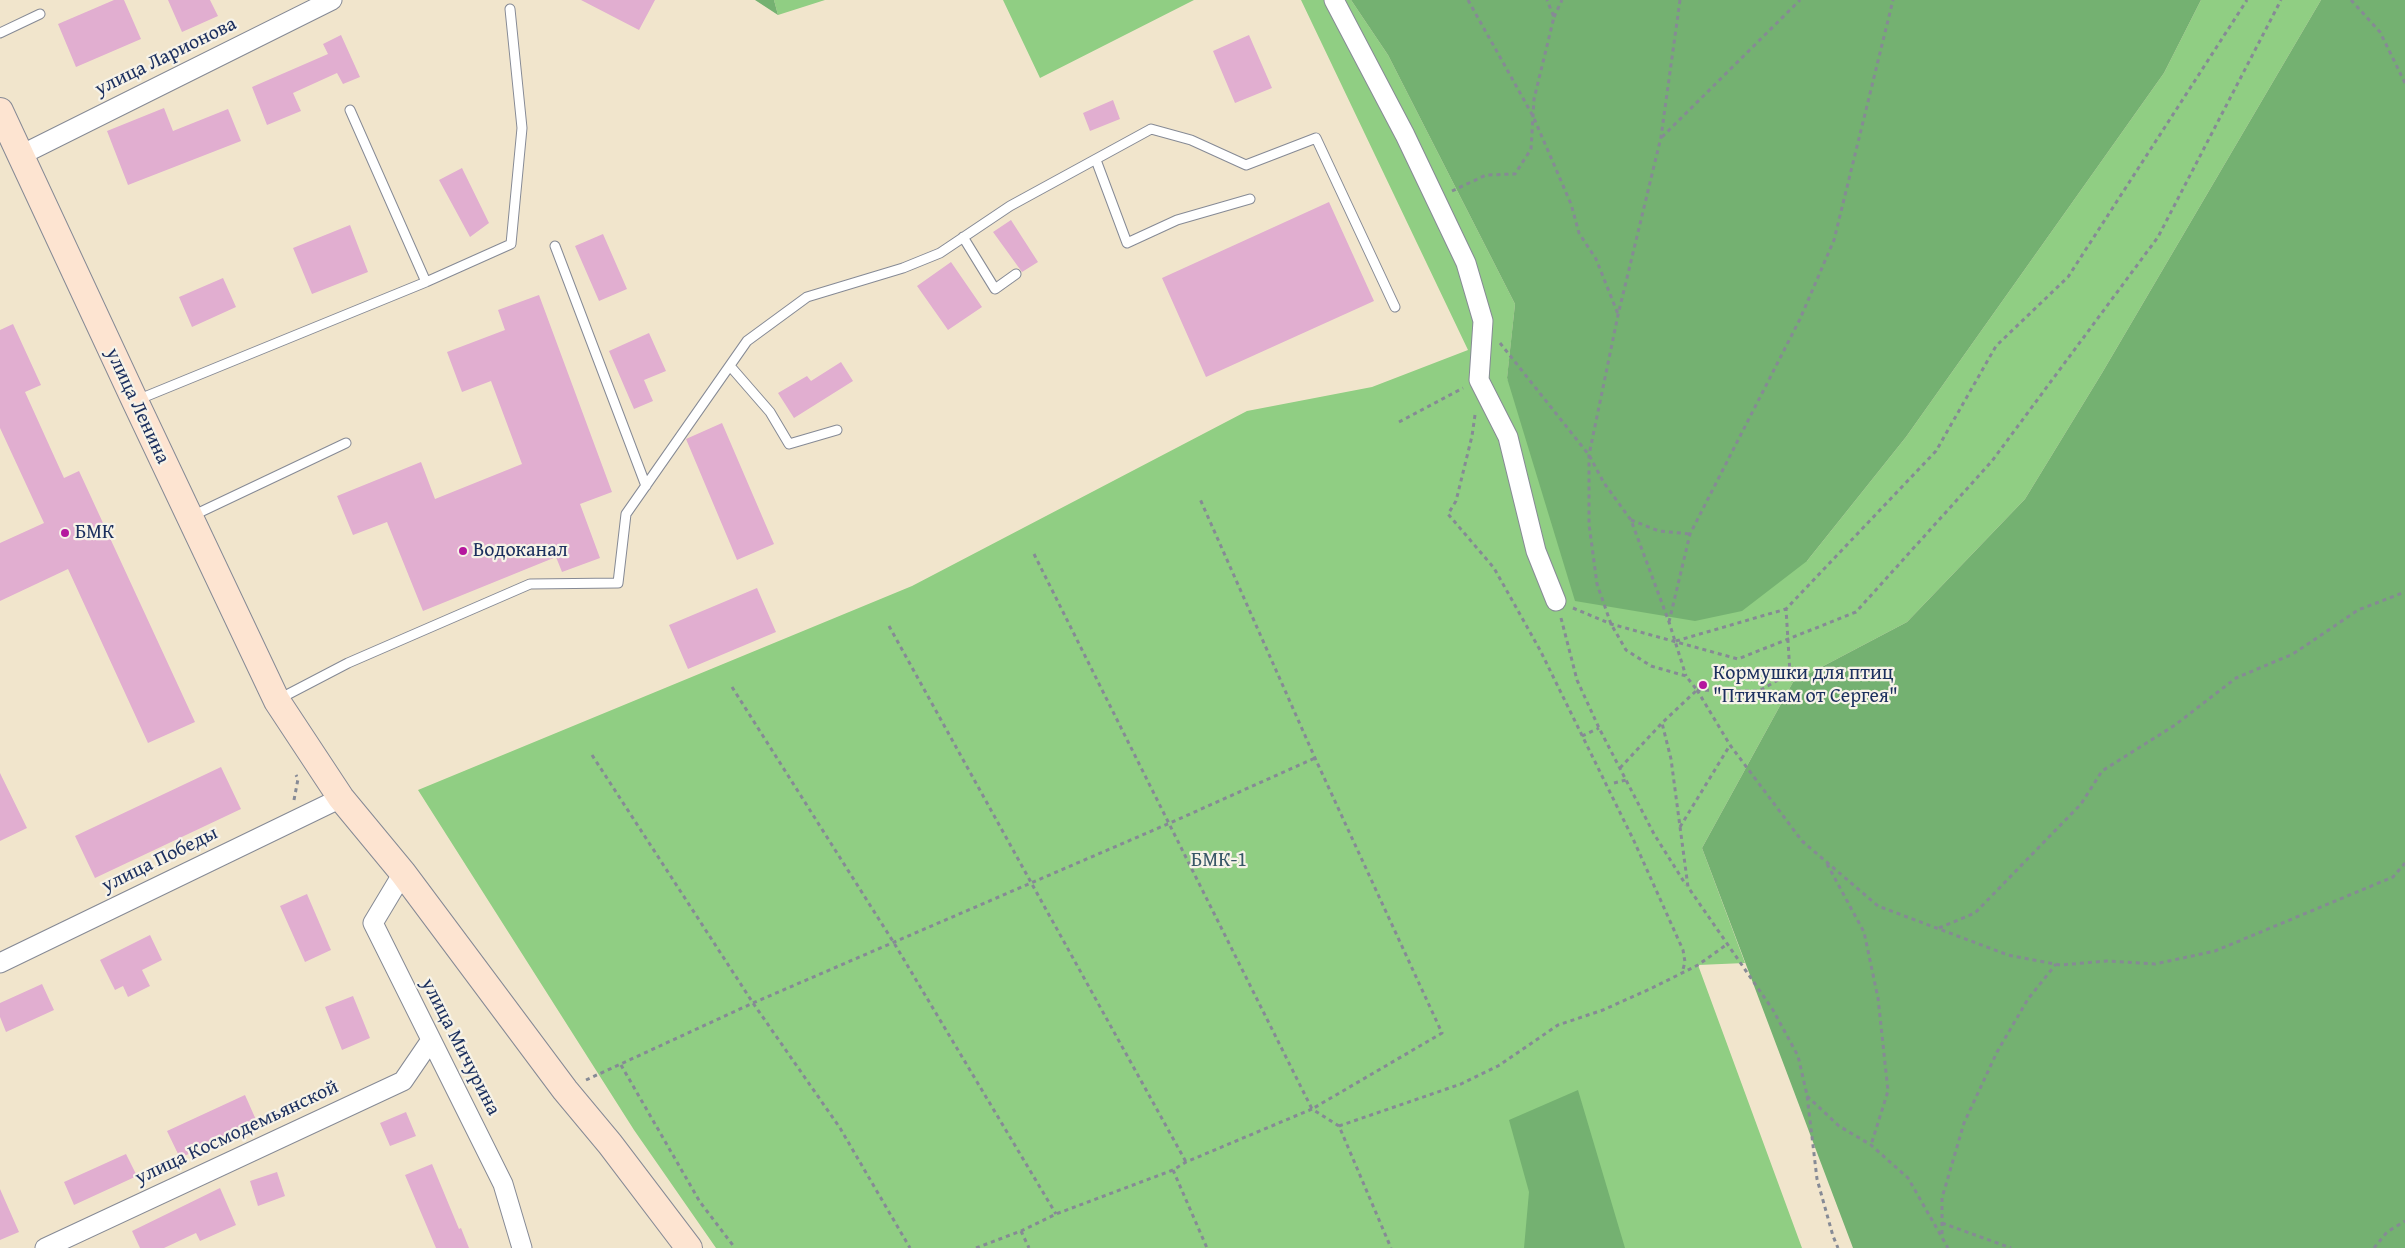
<!DOCTYPE html>
<html>
<head>
<meta charset="utf-8">
<style>
	body { margin:0 }
	canvas { display:block; background:#f1e5cc }
</style>
</head>
<body>
<canvas width="2405" height="1248"></canvas>
<script>
const c = document.querySelector('canvas').getContext('2d');
c.lineJoin = 'round';
function fill(path, color) { c.fillStyle = color; c.fill(path, 'evenodd'); }
const poly = rows => new Path2D(rows.map(r => 'M' + r).join(''));
function stroke(path, color, width, dash) { c.strokeStyle = color; c.lineWidth = width; c.lineCap = dash ? 'butt' : 'round'; c.setLineDash(dash || []); c.stroke(path); }
function drawText(font, color, halo, rows, align = 'center') {
  c.font = font + ' "Gentium Book Plus",serif'; c.lineWidth = 4.5; c.setLineDash([]); c.textBaseline = 'middle'; c.strokeStyle = halo; c.fillStyle = color; for (const [text, x, y, turn = 0] of rows) {
    c.save(); c.translate(x, y); c.rotate((+turn || 0) * Math.PI / 180); c.textAlign = isNaN(turn) ? turn : align; if (halo) c.strokeText(text, 0, 0); c.fillText(text, 0, 0); c.restore();
  }
}
const green = poly([
	[774,0,825,0,778,15],
	[1003,0,1194,0,1040,78],
	[1301,0,1351,0,1388,55,1515,304,1507,379,1807,561,1906,437,2164,73,2201,0,2321,0,2102,373,2025,499,1907,622,1793,682,1702,848,1745,963,1698,965,1802,1248,716,1248,634,1130,418,790,912,586,1247,411,1372,387,1468,350]
]);
const forest = poly([
	[755,0,774,0,778,15],
	[1351,0,2201,0,2164,73,1906,437,1807,561,1742,611,1695,621,1575,601,1507,378,1515,304,1388,55],
	[2321,0,2405,0,2405,1248,1853,1248,1702,848,1793,682,1907,622,2025,499,2102,373],
	[1578,1090,1625,1248,1524,1248,1529,1192,1509,1120]
]);
const building = poly([
	[114,0,124,0,141,39,76,67,58,24],
	[168,0,210,0,218,16,182,32],
	[581,0,655,0,639,30],
	[341,35,360,77,343,84,337,73,293,93,301,111,267,125,252,87,328,54,323,44],
	[1249,35,1272,88,1235,103,1213,51],
	[1113,100,1120,119,1090,131,1083,113],
	[164,108,173,131,228,109,241,141,128,185,107,131],
	[462,168,489,223,470,237,439,180],
	[1329,202,1374,301,1206,377,1162,278],
	[1011,220,1038,262,1022,272,993,232],
	[350,225,368,272,312,294,293,248],
	[603,234,627,289,599,301,575,246],
	[951,262,982,307,948,330,917,286],
	[223,278,236,307,192,327,179,297],
	[539,295,612,492,580,504,600,558,562,572,556,557,423,611,387,522,353,535,337,496,421,462,435,499,522,464,491,381,462,392,447,352,505,330,498,310],
	[13,324,41,385,25,392,64,478,79,471,195,722,148,743,68,569,0,601,0,543,44,523,0,428,0,330],
	[649,333,666,371,644,380,653,401,634,409,609,351],
	[841,362,853,381,794,418,778,393,807,376,811,381],
	[722,423,774,544,737,560,686,439],
	[757,588,776,632,688,669,669,625],
	[221,767,241,809,95,878,75,836],
	[0,773,27,828,0,841],
	[307,894,331,950,305,962,280,906],
	[150,935,162,960,142,970,150,986,128,997,123,986,115,990,100,960],
	[42,984,54,1010,6,1032,0,1017,0,1003],
	[353,996,370,1038,342,1050,325,1007],
	[245,1095,257,1122,180,1158,167,1131],
	[406,1112,416,1136,390,1146,380,1123],
	[126,1154,137,1176,74,1205,64,1182],
	[432,1164,459,1229,461,1228,469,1248,436,1248,405,1175],
	[277,1172,285,1196,258,1206,250,1181],
	[220,1188,236,1225,200,1241,196,1233,164,1248,140,1248,132,1231],
	[0,1189,19,1232,0,1240]
]);
const path = poly([
	[1468,0,1533,116,1571,204,1579,233,1596,259,1618,314],
	[1680,0,1661,137,1618,315,1589,455,1589,524,1597,584,1611,624,1626,650,1651,666,1686,676,1697,690,1662,723,1671,759,1688,887,1773,1010,1798,1056,1807,1095,1817,1179,1833,1236,1838,1248],
	[2351,0,2380,32,2405,83],
	[1554,17,1562,0],
	[1662,137,1800,0],
	[1452,191,1486,175,1515,174,1531,149,1534,99,1554,17,1547,0],
	[1500,343,1589,455,1604,483,1631,520,1669,622,1686,676],
	[1475,415,1472,436,1456,501,1448,514,1494,568,1540,650,1634,841,1683,950,1685,962,1682,973],
	[1399,422,1463,388],
	[1631,520,1659,531,1690,534],
	[1034,554,1312,1109,1442,1033,1315,758,1200,499],
	[1573,608,1611,624,1738,659,1856,612,1992,461,2158,237,2281,0],
	[1561,618,1577,680,1599,728,1654,834,1686,885],
	[1669,622,1690,534,1800,319,1834,240,1893,0],
	[889,626,1186,1162],
	[1676,641,1786,609],
	[732,687,894,943,1056,1214],
	[1697,690,1759,691,1790,673,1786,609,1936,451,1996,346,2068,277,2247,0],
	[1697,690,1730,745,1802,841,1878,906,2008,955,2060,965,2107,961,2155,964,2215,951,2393,877,2405,863],
	[1582,736,1599,728],
	[592,755,753,1003,840,1128,910,1248],
	[1620,768,1662,723],
	[1614,783,1626,780],
	[294,800,298,779,296,775],
	[1680,827,1730,745],
	[1827,864,1864,932,1878,998,1888,1091,1871,1145],
	[1939,928,1975,913,2081,804,2102,771,2175,725,2236,678,2293,654,2358,610,2405,592],
	[621,1065,700,1202,735,1248],
	[586,1080,753,1003,1170,823,1315,758],
	[1807,1096,1839,1126,1871,1145,1908,1178,1948,1248],
	[1339,1126,1461,1084,1498,1066,1558,1025,1603,1010,1652,988,1698,965,1726,945],
	[1173,1170,1207,1248],
	[1942,1223,2011,1248],
	[1021,1231,1029,1248],
	[1942,1234,1942,1198,1964,1123,1997,1052,2028,999,2056,964],
	[976,1248,1021,1231,1056,1214,1173,1170,1186,1162,1312,1109,1339,1126,1391,1248],
	[2374,1248,2387,1232,2405,1221]
]);
const lane = poly([
	[0,33,40,14],
	[350,110,426,282],
	[1096,160,1127,243,1177,220,1250,199],
	[963,237,995,289,1016,274],
	[555,246,646,486],
	[730,366,770,412,789,444,837,430],
	[137,400,426,282,511,244,522,128,510,9],
	[192,516,346,443],
	[279,699,348,663,530,584,618,583,626,514,747,341,807,297,903,268,940,253,1010,206,1151,129,1191,140,1246,165,1316,138,1395,307]
]);
const street = poly([
	[1334,0,1405,135,1466,263,1483,321,1479,380,1508,437,1536,551,1556,601],
	[21,155,332,0],
	[403,873,373,923,503,1184,522,1248],
	[0,963,341,798],
	[45,1248,403,1081,431,1040]
]);
const secondary = poly([
	[0,111,135,401,277,701,341,798,403,873,565,1090,610,1144,689,1248]
]);
const markers = [
	[65,533,5,"#b5179e"],
	[463,551,5,"#b5179e"],
	[1703,685,5,"#b5179e"]
];
const streetNames = [
	["улица Ларионова",166,57,-26],
	["улица Ленина",137,406,65],
	["улица Победы",160,860,-26],
	["улица Мичурина",460,1047,63],
	["улица Космодемьянской",237,1133,-25]
];
const poiNames = [
	["БМК",75,533],
	["Водоканал",473,551],
	["Кормушки для птиц",1713,674],
	["\"Птичкам от Сергея\"",1713,697]
];
const parkNames = [
	["БМК-1",1219,861]
];
fill(green, '#90ce83');
fill(forest, '#74b171');
fill(building, '#e1aed0');
stroke(lane, '#868a95', 11);
stroke(street, '#868a95', 21);
stroke(secondary, '#868a95', 28);
stroke(path, '#868a95', 3, [4, 4]);
stroke(lane, '#fff', 9);
stroke(street, '#fff', 19);
stroke(secondary, '#fde4d1', 26);
for (const [x, y, r, color] of markers) { const dot = new Path2D(); dot.arc(x, y, r, 0, 2 * Math.PI); c.fillStyle = color; c.fill(dot); stroke(dot, '#f7f3e8', 2); }
drawText('20px', '#1b2f5e', '#f7f3e8', streetNames);
drawText('20px', '#1b2f5e', '#f7f3e8', poiNames, 'left');
drawText('20px', '#385767', '#f7f3e8', parkNames);
</script>
</body>
</html>
